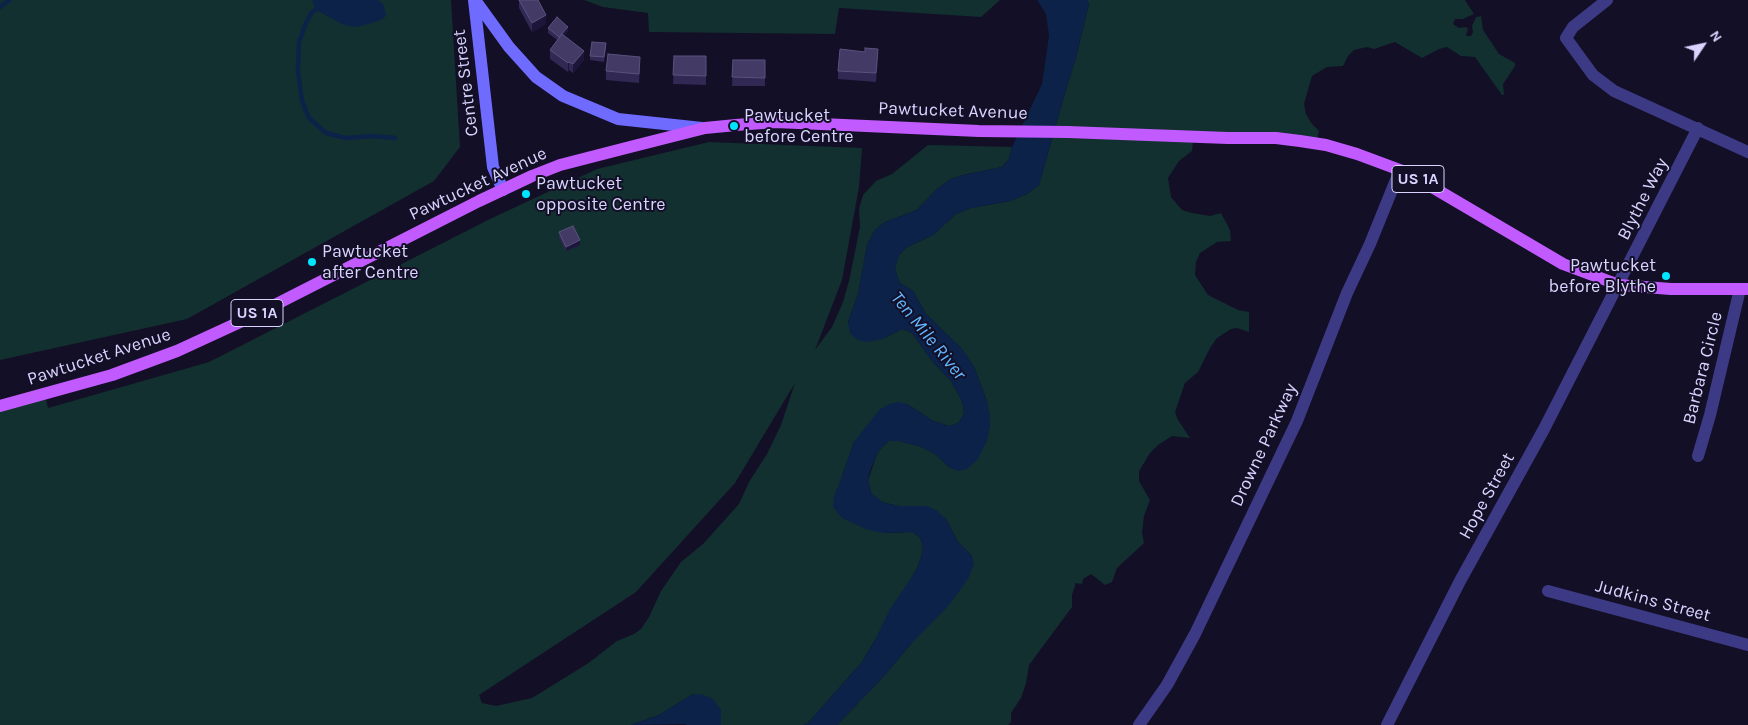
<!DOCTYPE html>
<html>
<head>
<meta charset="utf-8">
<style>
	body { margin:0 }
	#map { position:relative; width:1748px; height:725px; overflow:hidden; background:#130f26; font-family:Karla,sans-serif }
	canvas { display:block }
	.north { position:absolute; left:1678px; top:20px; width:50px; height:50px; -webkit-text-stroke:4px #130f26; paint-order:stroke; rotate:56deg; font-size:14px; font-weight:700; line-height:20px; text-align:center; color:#d9d4ff }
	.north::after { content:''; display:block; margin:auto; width:18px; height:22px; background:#d9d4ff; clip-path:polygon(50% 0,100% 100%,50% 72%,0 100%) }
</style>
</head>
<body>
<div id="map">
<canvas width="1748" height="725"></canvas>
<div class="north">N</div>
</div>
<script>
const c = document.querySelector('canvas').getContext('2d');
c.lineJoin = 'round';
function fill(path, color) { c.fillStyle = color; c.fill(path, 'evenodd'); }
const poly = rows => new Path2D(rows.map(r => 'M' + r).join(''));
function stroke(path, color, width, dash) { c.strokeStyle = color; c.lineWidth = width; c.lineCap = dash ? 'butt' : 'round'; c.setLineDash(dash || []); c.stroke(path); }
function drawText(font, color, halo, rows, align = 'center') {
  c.font = font + ' Karla,sans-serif'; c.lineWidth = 4; c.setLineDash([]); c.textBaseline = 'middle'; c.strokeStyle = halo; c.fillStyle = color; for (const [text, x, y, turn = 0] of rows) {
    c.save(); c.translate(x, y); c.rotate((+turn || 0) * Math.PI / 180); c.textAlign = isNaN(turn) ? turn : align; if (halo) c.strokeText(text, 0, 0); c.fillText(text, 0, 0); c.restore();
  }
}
const green = poly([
	[0,0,451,0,460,147,434,181,187,319,0,360],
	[584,0,1000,0,981,17,839,8,835,34,649,32,648,13,603,7],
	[1087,0,1465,0,1474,14,1463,19,1455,19,1453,24,1459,28,1466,27,1468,29,1466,36,1471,36,1473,32,1472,26,1476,17,1481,16,1483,30,1499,54,1515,63,1515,66,1503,84,1504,95,1502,95,1475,57,1461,56,1447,47,1439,49,1422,58,1395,42,1374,49,1367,47,1354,50,1348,56,1343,66,1327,67,1312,76,1304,104,1306,114,1312,124,1319,131,1315,147,1258,142,1193,141,1192,151,1179,161,1168,178,1171,197,1182,210,1192,213,1210,216,1221,213,1230,230,1231,241,1217,242,1200,253,1196,262,1195,275,1208,295,1238,310,1249,312,1249,332,1237,328,1231,329,1217,338,1210,348,1198,372,1185,383,1175,412,1178,420,1190,438,1172,436,1158,445,1150,453,1139,471,1139,481,1150,500,1144,516,1142,532,1144,543,1117,568,1112,582,1105,585,1091,574,1083,579,1082,584,1075,583,1075,586,1072,595,1072,607,1029,665,1026,683,1021,698,1011,713,1011,722,1008,725,837,725,884,676,910,645,972,556,958,542,946,519,927,506,898,506,882,502,871,493,868,480,877,454,884,445,889,441,899,441,919,446,935,454,950,468,990,426,987,401,974,367,962,349,926,314,913,291,900,283,895,270,896,262,899,255,907,247,933,235,956,214,971,208,1010,201,1027,194,1039,185,1067,86,1075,61,1089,4],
	[709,142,862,148,859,187,842,280,815,350,832,327,843,302,849,281,860,227,859,209,863,195,876,181,892,174,928,145,1012,147,1009,159,1002,167,963,175,949,180,935,191,917,210,885,222,875,230,867,245,858,294,848,322,883,339,902,329,912,333,932,361,951,381,962,401,964,412,963,416,958,423,949,426,933,421,907,404,854,442,842,476,884,533,913,532,920,538,923,546,921,558,915,572,862,662,808,723,804,725,721,725,721,710,693,694,659,715,631,725,0,725,0,408,45,396,48,408,209,362,490,219,597,169],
	[795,383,781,425,767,454,749,482,739,504,703,544,681,562,661,591,649,617,641,629,634,634,617,641,587,664,532,698,496,706,482,703,479,695,636,592,735,483]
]);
const water = poly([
	[312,0,378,0,384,5,386,16,381,20,361,26,354,27,344,25,316,10],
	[1037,0,1087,0,1089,4,1075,61,1067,86,1039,185,1027,194,1010,201,971,208,956,214,933,235,907,247,899,255,895,270,900,283,913,291,926,314,962,349,974,367,987,401,990,416,990,426,987,441,978,459,967,469,958,471,950,468,935,454,919,446,899,441,889,441,884,445,877,454,870,471,868,480,871,493,882,502,898,506,927,506,936,510,946,519,958,542,972,556,974,564,969,577,950,604,910,645,884,676,837,725,804,725,808,723,862,662,873,644,890,609,915,572,921,558,923,546,920,538,913,532,884,533,868,530,842,518,833,507,834,496,842,476,854,442,879,410,889,404,898,402,907,404,933,421,949,426,958,423,963,416,964,412,962,401,951,381,932,361,912,333,902,329,883,339,866,342,856,339,850,333,848,322,858,294,867,245,875,230,885,222,917,210,935,191,949,180,963,175,1002,167,1009,159,1012,147,1042,84,1049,36,1046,14],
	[693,694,704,695,713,699,721,710,721,725,687,725,685,724,631,725,659,715]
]);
const stream = poly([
	[0,7,9,0],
	[316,10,312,12,306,23,299,42,298,71,302,101,309,118,326,133,346,138,373,136,395,138]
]);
const street = poly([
	[1607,0,1573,27,1566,38,1593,75,1614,91,1748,152],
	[1698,456,1710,415,1740,289],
	[1548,591,1748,645],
	[1139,725,1167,685,1195,634,1297,421,1347,293,1370,244,1400,170],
	[1387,725,1460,581,1544,429,1698,128]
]);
const secondary = poly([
	[474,0,493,167,503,190],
	[475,0,509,47,536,77,563,96,618,119,702,128]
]);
const primary = poly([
	[0,406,112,375,177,351,253,316,479,201,532,176,560,165,630,147,705,128,736,125,776,122,979,131,1068,132,1228,138,1276,138,1300,141,1326,145,1357,154,1400,170,1427,184,1563,264,1619,285,1671,289,1748,289]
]);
const wall = poly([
	[519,0,538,0,546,24,532,32,519,8],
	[548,28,568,31,564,36,584,60,573,73,569,70,568,72,550,59,550,50,557,40,548,33],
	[606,48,604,62,590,60,590,56],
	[865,52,878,58,876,82,838,79,838,71],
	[674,56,706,56,706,85,673,84],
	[733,60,765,60,765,86,732,86],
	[640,66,639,83,606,80,606,71],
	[559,232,580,245,566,251,559,237]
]);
const shadedWall = poly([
	[546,15,546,24,532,32,532,23],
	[568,27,568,31,559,42,559,37],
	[878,49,878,58,876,82,876,73],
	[584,51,584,60,573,73,573,64],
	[640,57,640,66,639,83,639,74],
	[569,62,569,70,568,72,568,63],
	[580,240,580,245,566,251,566,247]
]);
const building = poly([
	[519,0,538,0,546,15,532,23,519,0],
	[557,17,568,27,559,37,548,28,557,17],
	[562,34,584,51,573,64,569,62,568,63,550,50,562,34],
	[592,42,606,43,604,57,590,56,592,42],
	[865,48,878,49,876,73,838,71,840,49,865,52,865,48],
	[608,54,640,57,639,74,606,71,608,54],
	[674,56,706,56,706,76,673,75,674,56],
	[733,60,765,60,765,78,732,77,733,60],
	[573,226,580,240,566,247,559,232,573,226]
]);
const markers = [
	[734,126,5,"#00e5ff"],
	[526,194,5,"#00e5ff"],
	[312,262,5,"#00e5ff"],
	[1666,276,5,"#00e5ff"]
];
const shields = [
	[1418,179,52],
	[257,313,52]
];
const shieldNames = [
	["US 1A",1418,179],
	["US 1A",257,313]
];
const streetNames = [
	["Centre Street",466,83,-97],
	["Pawtucket Avenue",953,111,2],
	["Pawtucket Avenue",478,184,-25],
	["Blythe Way",1643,199,-63],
	["Pawtucket Avenue",99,357,-18],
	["Barbara Circle",1703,368,-76],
	["Drowne Parkway",1264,445,-65],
	["Hope Street",1487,496,-61],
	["Judkins Street",1653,601,15]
];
const poiNames = [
	["Pawtucket",744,116],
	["before Centre",744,137],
	["Pawtucket",536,184],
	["opposite Centre",536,205],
	["Pawtucket",322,252],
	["after Centre",322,273],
	["Pawtucket",1656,266,"right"],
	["before Blythe",1656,287,"right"]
];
const waterNames = [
	["Ten Mile River",928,336,51]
];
fill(green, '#12302f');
fill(water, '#0c2248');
stroke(stream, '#0c2248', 4.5);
stroke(street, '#3d3a85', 12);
stroke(secondary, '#6f6bff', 12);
stroke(primary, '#c25bff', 12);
fill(wall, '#312854');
fill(shadedWall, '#1d163a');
fill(building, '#433a66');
stroke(building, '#5a527e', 1);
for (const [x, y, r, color] of markers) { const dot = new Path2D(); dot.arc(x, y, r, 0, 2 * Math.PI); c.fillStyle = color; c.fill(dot); stroke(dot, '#130f26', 2); }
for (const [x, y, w] of shields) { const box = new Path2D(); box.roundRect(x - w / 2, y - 13.5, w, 27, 4); c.fillStyle = '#130f26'; c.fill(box); stroke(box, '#d9d4ff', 1); }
drawText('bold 16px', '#d9d4ff', null, shieldNames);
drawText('18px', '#d9d4ff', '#130f26', streetNames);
drawText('18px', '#d9d4ff', '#130f26', poiNames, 'left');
drawText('italic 19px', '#62b6ff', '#130f26', waterNames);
</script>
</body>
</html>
